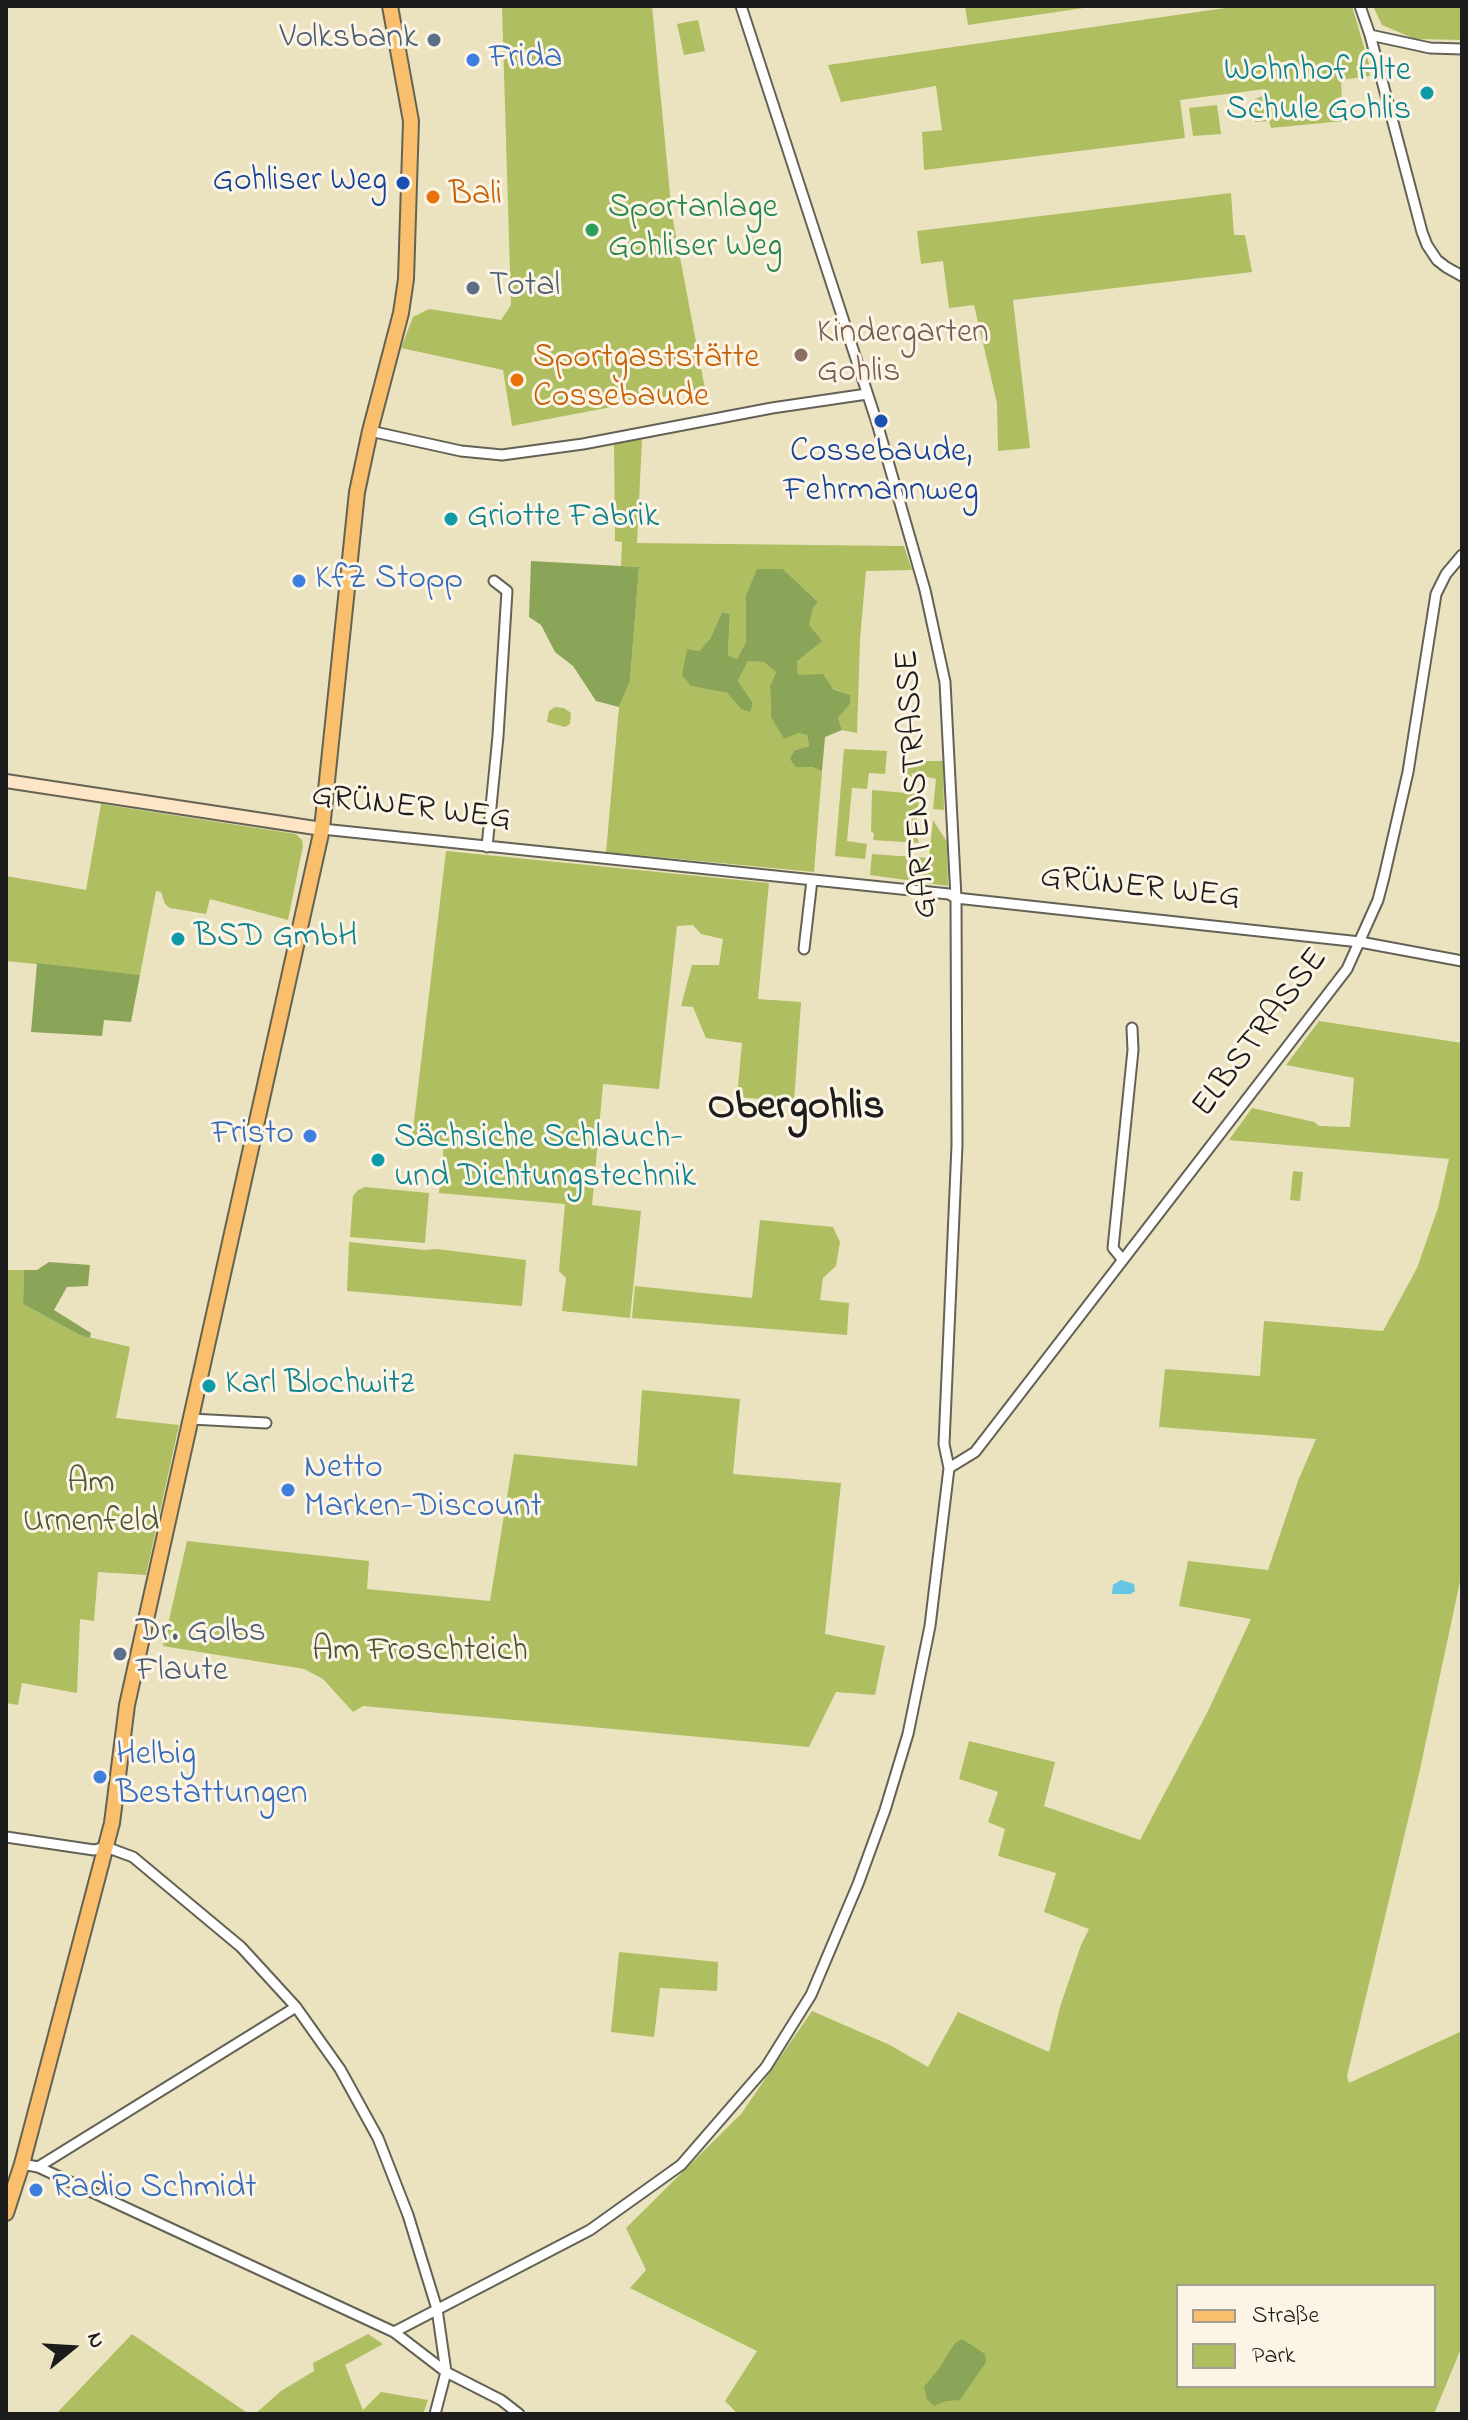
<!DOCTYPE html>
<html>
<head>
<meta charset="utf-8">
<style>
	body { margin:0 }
	#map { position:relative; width:1468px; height:2420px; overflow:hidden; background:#ebe3c0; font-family:"Indie Flower",sans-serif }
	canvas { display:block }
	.frame { position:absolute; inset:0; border:8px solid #1c1c1c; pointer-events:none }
	.legend { position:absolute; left:1176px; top:2284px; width:260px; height:104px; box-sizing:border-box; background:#fcf5e5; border:2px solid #a29e95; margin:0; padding:10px 14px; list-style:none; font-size:24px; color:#1c1c1c }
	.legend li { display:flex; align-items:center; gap:16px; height:40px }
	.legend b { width:40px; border:2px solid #a29e95 }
	.north { position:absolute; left:32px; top:2308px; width:80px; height:80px; -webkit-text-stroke:6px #fcf5e5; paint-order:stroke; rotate:72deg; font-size:22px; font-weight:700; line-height:32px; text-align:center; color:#1c1c1c }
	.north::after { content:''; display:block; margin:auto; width:28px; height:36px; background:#1c1c1c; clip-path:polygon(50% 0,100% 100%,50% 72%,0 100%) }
</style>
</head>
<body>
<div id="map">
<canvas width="1468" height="2420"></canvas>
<div class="frame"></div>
<ul class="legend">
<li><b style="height:10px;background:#f9bf6d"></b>Straße</li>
<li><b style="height:22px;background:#aebe61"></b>Park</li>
</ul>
<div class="north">N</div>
</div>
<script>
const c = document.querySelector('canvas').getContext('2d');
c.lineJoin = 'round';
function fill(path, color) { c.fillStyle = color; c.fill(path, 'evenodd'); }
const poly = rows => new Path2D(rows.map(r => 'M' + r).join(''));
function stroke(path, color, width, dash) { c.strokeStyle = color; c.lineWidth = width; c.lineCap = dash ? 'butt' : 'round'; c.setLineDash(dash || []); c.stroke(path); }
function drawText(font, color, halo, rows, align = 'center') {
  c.font = font + ' "Indie Flower",sans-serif'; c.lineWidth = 6; c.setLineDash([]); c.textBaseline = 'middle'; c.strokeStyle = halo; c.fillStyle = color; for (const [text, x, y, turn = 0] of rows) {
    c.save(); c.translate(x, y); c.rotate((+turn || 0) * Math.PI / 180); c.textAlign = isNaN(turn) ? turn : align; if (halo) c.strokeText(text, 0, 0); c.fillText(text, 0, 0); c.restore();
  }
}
const green = poly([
	[652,6,672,215,705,389,512,426,503,370,401,348,413,317,429,309,501,320,511,305,502,7],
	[965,6,1097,6,968,25],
	[1239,6,1352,6,1371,71,1369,72,1370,76,1341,80,1343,121,1271,128,1269,121,1255,122,1254,100,1266,94,1265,89,1180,100,1185,138,924,170,922,132,942,130,936,86,841,102,828,65],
	[1373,6,1462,6,1462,40,1415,39,1382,25],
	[698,20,705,51,684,55,677,24],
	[1217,105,1221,134,1193,136,1189,108],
	[1231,193,1234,235,1245,235,1252,272,1013,300,1030,448,998,451,997,403,974,305,949,308,943,261,921,264,917,231],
	[642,439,637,543,904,546,912,570,866,571,860,639,857,733,842,730,838,718,850,704,850,695,798,675,797,662,813,608,818,602,783,569,757,570,746,595,746,642,737,659,728,655,730,614,722,612,710,639,699,651,687,650,691,686,727,693,741,709,749,711,753,703,738,681,748,661,764,661,776,672,770,686,771,717,798,733,807,735,809,746,795,750,796,767,812,767,822,771,814,872,606,852,619,707,630,681,639,567,621,566,622,542,615,541,614,443],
	[555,707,564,708,571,713,570,724,565,727,547,722,549,711],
	[844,749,887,751,885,774,869,773,867,789,852,788,847,841,867,844,865,859,835,856],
	[905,761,943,761,944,810,933,809,936,779,911,773,913,777,908,776],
	[872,790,919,794,916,835,919,843,873,840,874,833,871,832],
	[101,804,296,834,302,840,303,846,288,920,210,899,206,914,170,908,165,904,161,892,156,891,140,975,6,961,6,876,86,890],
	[933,820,947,842,948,886,870,875,872,854,929,858],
	[446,851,769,883,758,999,801,1002,794,1102,737,1097,742,1043,706,1038,693,1007,681,1006,692,965,719,965,723,939,701,934,693,925,677,926,659,1089,603,1084,592,1205,641,1211,630,1318,562,1311,566,1278,559,1271,565,1204,439,1193,444,1144,412,1138],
	[1319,1021,1462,1043,1462,1572,1419,1774,1347,2076,1349,2083,1462,2031,1462,2346,1434,2414,738,2414,725,2401,757,2351,630,2288,646,2270,626,2228,741,2114,812,2011,890,2045,928,2067,958,2012,1049,2052,1060,2007,1081,1945,1089,1929,1044,1912,1056,1873,998,1856,1005,1829,988,1822,998,1792,959,1779,969,1741,1055,1762,1044,1806,1140,1840,1207,1713,1251,1619,1179,1606,1188,1561,1268,1570,1298,1481,1316,1439,1159,1427,1165,1369,1260,1376,1264,1321,1383,1331,1417,1268,1438,1208,1449,1159,1229,1140,1252,1108,1314,1122,1319,1126,1350,1127,1354,1078,1286,1065],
	[1178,2286,1434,2286,1434,2386,1178,2386],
	[1293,1171,1303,1172,1300,1201,1290,1200],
	[365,1187,429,1193,425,1243,350,1237,353,1196,358,1190],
	[760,1220,833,1227,840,1242,836,1266,823,1278,820,1300,849,1303,847,1335,632,1318,635,1286,752,1298],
	[349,1242,425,1250,437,1249,526,1260,522,1306,347,1291],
	[6,1270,24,1270,23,1304,80,1335,130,1347,116,1418,179,1425,146,1575,98,1572,94,1621,80,1619,77,1693,22,1683,18,1705,6,1703],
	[642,1390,740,1399,733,1474,841,1483,825,1634,885,1646,875,1695,836,1692,809,1747,363,1706,353,1712,323,1679,304,1669,163,1646,187,1541,369,1561,367,1589,490,1601,514,1454,637,1466],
	[619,1952,718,1962,717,1991,660,1988,654,2037,611,2032],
	[132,2334,249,2414,56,2414],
	[368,2334,383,2344,345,2365,363,2410,381,2392,428,2400,423,2414,255,2414,281,2391,314,2371,313,2363]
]);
const forest = poly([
	[531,561,639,567,630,681,619,707,596,701,573,666,555,652,541,625,529,617],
	[757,569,783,569,818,602,813,608,809,625,822,641,797,661,798,675,823,674,833,689,850,695,850,704,838,718,842,730,825,737,822,771,812,767,796,767,790,759,795,750,809,746,807,735,798,733,784,739,771,717,770,686,776,672,764,662,748,661,738,681,753,703,750,712,741,709,727,693,691,686,682,675,687,649,699,651,710,639,722,612,730,614,728,655,737,659,746,642,746,595],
	[37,963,140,975,131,1022,104,1020,102,1036,31,1032],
	[49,1262,90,1265,88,1286,67,1287,54,1310,91,1333,90,1338,80,1335,23,1304,24,1270,37,1270],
	[962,2339,985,2354,986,2362,960,2400,946,2401,934,2406,927,2399,924,2387,938,2370,955,2343]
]);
const water = poly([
	[1121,1580,1134,1584,1135,1591,1131,1594,1112,1594,1113,1585]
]);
const street = poly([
	[1360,6,1370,35,1422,232,1427,245,1437,260,1446,267,1462,276],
	[1370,35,1430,48,1462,49],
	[370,431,461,451,502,455,583,444,772,408,867,394],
	[322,829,949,894,956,898,1360,942,1462,961],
	[487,847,498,736,507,591,494,581],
	[804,949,812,880],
	[1122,1259,1113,1248,1133,1050,1132,1028],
	[191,1419,266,1423],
	[949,1468,975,1452,1347,969,1378,900,1384,877,1408,772,1436,594,1446,574,1462,555],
	[6,1837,94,1850,106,1847,133,1857,241,1947,296,2007,340,2069,378,2138,408,2215,437,2309,446,2372,435,2414],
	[22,2164,38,2167,394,2332,446,2372,501,2400,519,2414],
	[38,2167,296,2007],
	[394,2332,590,2230,681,2165,766,2067,811,1995,858,1884,885,1810,908,1734,930,1626,949,1468,944,1444,957,1145,956,898,945,682,925,590,877,423,741,6]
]);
const secondary = poly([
	[6,781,322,829]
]);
const primary = poly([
	[6,2213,22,2164,112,1823,127,1705,322,829,357,492,370,431,401,313,406,279,411,121,390,6]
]);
const markers = [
	[434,40,8,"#5c6f8a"],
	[473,60,8,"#3f7fe0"],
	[1427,93,8,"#0f9aa8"],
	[403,183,8,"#1a4fb4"],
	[433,197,8,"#e8710a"],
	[592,230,8,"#2e9e5b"],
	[473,288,8,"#5c6f8a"],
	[801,355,8,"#8d6e63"],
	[517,380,8,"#e8710a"],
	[881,421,8,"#1a4fb4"],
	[451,519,8,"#0f9aa8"],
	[299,581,8,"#3f7fe0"],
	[178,939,8,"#0f9aa8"],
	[310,1136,8,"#3f7fe0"],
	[378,1160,8,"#0f9aa8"],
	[209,1386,8,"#0f9aa8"],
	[288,1490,8,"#3f7fe0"],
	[120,1654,8,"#5c6f8a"],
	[100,1777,8,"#3f7fe0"],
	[36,2190,8,"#3f7fe0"]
];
const serviceNames = [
	["Volksbank",418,40,"right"],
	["Total",489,288],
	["Dr. Golbs",136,1634],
	["Flaute",136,1673]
];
const shopNames = [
	["Frida",489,60],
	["KfZ Stopp",315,581],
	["Fristo",294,1136,"right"],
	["Netto",304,1470],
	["Marken-Discount",304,1509],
	["Helbig",116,1757],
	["Bestattungen",116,1796],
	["Radio Schmidt",52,2190]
];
const cultureNames = [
	["Wohnhof Alte",1411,73,"right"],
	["Schule Gohlis",1411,112,"right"],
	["Griotte Fabrik",467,519],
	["BSD GmbH",194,939],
	["Sächsiche Schlauch-",394,1140],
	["und Dichtungstechnik",394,1179],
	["Karl Blochwitz",225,1386]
];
const transitNames = [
	["Gohliser Weg",387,183],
	["Cossebaude,",881,454,"center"],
	["Fehrmannweg",881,493,"center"]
];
const foodNames = [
	["Bali",449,197],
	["Sportgaststätte",533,360],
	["Cossebaude",533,399]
];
const leisureNames = [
	["Sportanlage",608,210],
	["Gohliser Weg",608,249]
];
const educationNames = [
	["Kindergarten",817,335],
	["Gohlis",817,374]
];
const streetNames = [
	["GARTENSTRASSE",919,784,-94],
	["GRÜNER WEG",411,810,7],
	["GRÜNER WEG",1140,890,6],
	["ELBSTRASSE",1262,1034,-53]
];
const parkNames = [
	["Am",91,1485],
	["Urnenfeld",91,1524],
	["Am Froschteich",420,1653]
];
const districtNames = [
	["Obergohlis",796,1110]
];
fill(green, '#aebe61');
fill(forest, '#8aa557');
fill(water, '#66c6e4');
stroke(street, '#646255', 13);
stroke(secondary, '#646255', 16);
stroke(primary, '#646255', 18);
stroke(street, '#fff', 9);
stroke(secondary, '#fde5c5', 12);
stroke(primary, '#f9bf6d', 14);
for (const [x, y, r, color] of markers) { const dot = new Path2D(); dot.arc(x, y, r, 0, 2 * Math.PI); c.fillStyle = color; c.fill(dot); stroke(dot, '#fcf5e5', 3); }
drawText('34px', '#4e5e75', '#fcf5e5', serviceNames, 'left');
drawText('34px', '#366cbe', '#fcf5e5', shopNames, 'left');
drawText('34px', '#0d838f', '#fcf5e5', cultureNames, 'left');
drawText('34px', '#164399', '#fcf5e5', transitNames, 'right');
drawText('34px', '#c56008', '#fcf5e5', foodNames, 'left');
drawText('34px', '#27864d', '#fcf5e5', leisureNames, 'left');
drawText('34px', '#785e54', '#fcf5e5', educationNames, 'left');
drawText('34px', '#1c1c1c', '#fcf5e5', streetNames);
drawText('34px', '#4f5534', '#fcf5e5', parkNames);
drawText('bold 42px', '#1c1c1c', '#fcf5e5', districtNames);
</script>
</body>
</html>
